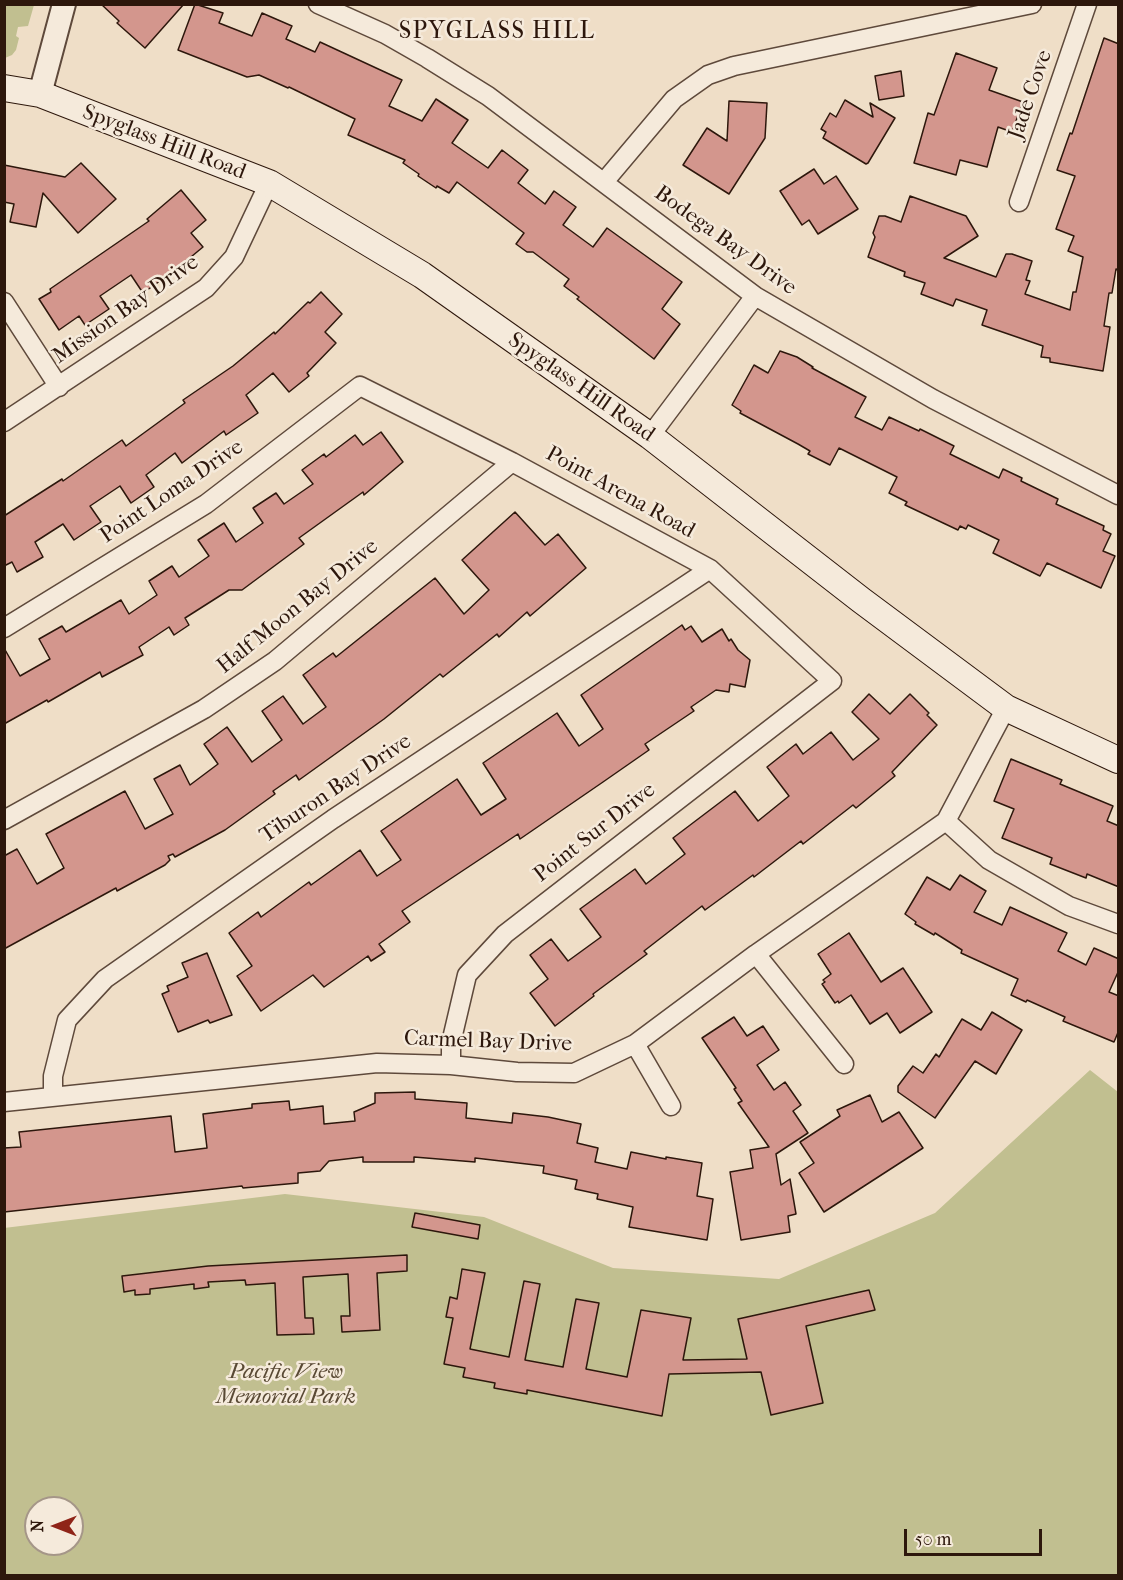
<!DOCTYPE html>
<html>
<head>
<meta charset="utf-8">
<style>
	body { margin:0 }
	#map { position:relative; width:1123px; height:1580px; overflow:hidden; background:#efdec7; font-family:"IM FELL French Canon",serif }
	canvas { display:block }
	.frame { position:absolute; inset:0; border:6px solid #2d170c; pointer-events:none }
	.north { position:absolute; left:24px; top:1496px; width:60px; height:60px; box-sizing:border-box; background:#f5eadb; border:2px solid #a59688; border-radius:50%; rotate:270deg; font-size:16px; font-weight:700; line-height:24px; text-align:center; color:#2d170c }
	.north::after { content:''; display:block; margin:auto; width:21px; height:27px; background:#8f2418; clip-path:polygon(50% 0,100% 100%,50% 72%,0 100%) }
	.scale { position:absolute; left:904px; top:1529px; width:138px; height:27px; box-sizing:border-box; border:3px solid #2d170c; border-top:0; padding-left:8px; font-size:18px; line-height:21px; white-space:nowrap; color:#2d170c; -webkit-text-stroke:4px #f5eadb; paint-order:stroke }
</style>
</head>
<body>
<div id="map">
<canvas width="1123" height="1580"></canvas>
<div class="frame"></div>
<div class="north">N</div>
<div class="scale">50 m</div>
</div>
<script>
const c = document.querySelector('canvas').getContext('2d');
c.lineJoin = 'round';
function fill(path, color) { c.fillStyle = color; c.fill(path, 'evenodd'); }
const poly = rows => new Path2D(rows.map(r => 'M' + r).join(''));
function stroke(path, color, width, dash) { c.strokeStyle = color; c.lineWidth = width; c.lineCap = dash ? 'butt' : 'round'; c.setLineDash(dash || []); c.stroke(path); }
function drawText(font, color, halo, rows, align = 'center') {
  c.font = font + ' "IM FELL French Canon",serif'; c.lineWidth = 5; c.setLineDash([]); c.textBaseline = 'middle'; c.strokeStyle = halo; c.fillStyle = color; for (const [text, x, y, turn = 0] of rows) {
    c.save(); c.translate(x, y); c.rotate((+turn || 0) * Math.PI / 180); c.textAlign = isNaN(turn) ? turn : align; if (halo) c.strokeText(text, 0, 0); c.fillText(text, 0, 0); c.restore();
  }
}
const green = poly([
	[4,5,34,5,28,26,18,27,16,36,19,38,16,50,12,55,5,58],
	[1090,1070,1118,1092,1118,1575,5,1575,4,1228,285,1194,484,1217,613,1268,779,1279,935,1213],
	[36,1508,72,1508,72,1544,36,1544]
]);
const building = poly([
	[101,4,184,4,145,48,117,23,119,21,101,4],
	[195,4,223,13,219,23,252,36,262,13,292,26,286,39,315,52,320,42,402,80,389,106,422,121,436,99,468,120,452,143,488,168,502,150,528,170,518,183,545,204,554,191,576,207,563,225,593,247,607,228,682,282,662,309,680,324,654,359,577,299,579,297,564,286,569,279,533,252,527,252,516,244,524,233,457,182,449,193,437,186,436,188,418,176,419,174,403,163,405,160,348,135,355,119,289,87,288,88,259,75,247,77,178,50,195,4],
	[1104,38,1119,44,1119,270,1116,269,1112,293,1109,293,1104,326,1110,327,1103,371,1050,362,1050,358,1041,357,1043,346,982,325,987,310,956,299,953,306,921,294,925,283,904,276,905,272,868,257,875,237,873,233,879,216,885,216,901,222,910,196,966,216,978,236,944,258,996,277,1006,254,1012,254,1032,261,1026,280,1030,281,1025,294,1070,310,1073,292,1076,292,1083,257,1068,251,1074,236,1056,229,1075,176,1057,170,1070,133,1072,134,1104,38],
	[956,53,997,68,989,90,1023,102,1012,132,998,127,987,167,960,160,956,175,914,163,928,113,934,115,956,53],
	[901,71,904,96,879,100,875,76,901,71],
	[845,100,873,117,870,103,895,118,868,163,866,164,823,138,826,132,821,129,830,113,836,117,845,100],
	[729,101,767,103,765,138,729,194,683,165,707,128,727,141,729,101],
	[81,163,116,199,78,233,43,193,36,227,10,222,14,204,4,202,4,165,65,177,81,163],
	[814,169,824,184,836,176,858,209,818,234,809,220,802,225,780,191,814,169],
	[181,190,206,220,191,233,203,247,174,271,143,293,131,275,100,296,109,309,85,325,79,316,59,330,39,299,51,292,50,289,149,221,147,219,181,190],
	[321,292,342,314,325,332,336,343,307,373,309,376,289,392,273,373,246,395,258,413,226,435,224,431,182,463,175,453,146,475,154,487,131,503,120,486,90,506,101,522,74,540,63,524,35,542,43,557,17,572,12,562,4,566,4,516,62,479,63,481,122,440,126,446,185,403,183,400,233,366,274,332,275,334,308,302,310,303,321,292],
	[780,351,797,357,813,367,812,368,866,397,855,417,882,430,889,417,919,431,920,429,954,446,950,454,999,478,1003,469,1022,478,1021,481,1058,499,1056,504,1104,526,1103,530,1111,534,1103,551,1115,556,1101,588,1047,563,1040,576,993,553,999,540,968,525,966,529,960,526,958,530,905,505,907,502,889,493,897,477,839,448,830,465,808,454,810,451,798,444,740,413,741,411,732,405,754,365,768,373,780,351],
	[381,432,403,462,364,495,363,492,299,538,304,544,242,590,229,590,185,618,189,625,174,635,169,627,139,647,143,655,102,677,100,672,48,702,47,700,4,724,4,648,20,676,50,659,39,639,62,626,66,632,121,600,129,614,157,595,149,581,172,566,179,577,209,556,198,540,224,523,236,542,263,523,253,508,276,493,284,504,313,484,302,470,324,454,326,457,355,435,363,445,381,432],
	[515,512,545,545,558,534,586,568,530,616,527,612,499,637,497,634,443,677,440,674,384,719,299,780,296,775,273,791,275,794,225,830,175,857,173,854,168,856,170,860,165,865,117,891,116,888,4,949,4,856,17,849,37,884,64,868,46,834,125,791,145,829,173,814,154,779,180,765,190,785,218,764,204,744,227,727,252,762,282,740,262,711,283,696,303,724,326,707,303,675,333,653,336,657,435,578,464,614,489,590,462,560,515,512],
	[682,625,685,630,691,626,702,642,722,629,729,641,731,639,738,650,750,660,745,687,730,684,729,692,716,690,691,707,694,711,645,744,649,750,603,782,520,839,518,834,402,911,410,922,379,944,385,952,371,961,368,956,324,987,313,975,261,1011,237,976,252,966,229,933,258,912,261,917,309,882,311,885,360,850,377,876,401,860,381,831,457,779,481,815,506,799,483,763,557,713,579,746,603,729,581,695,682,625],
	[869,694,890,714,910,694,929,713,927,715,937,725,892,772,895,776,856,808,853,805,803,844,801,841,754,877,753,875,705,910,702,906,644,951,647,954,593,994,594,996,555,1026,530,993,548,979,530,955,551,939,568,961,601,937,580,909,635,869,646,884,685,854,673,838,735,791,758,821,789,796,767,767,796,744,803,754,831,732,853,760,879,739,852,712,869,694],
	[1011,759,1062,780,1060,784,1113,806,1107,821,1119,826,1119,887,1087,874,1086,878,1050,864,1052,858,1002,838,1014,809,994,801,1011,759],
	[960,875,986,891,974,912,1002,925,1010,907,1067,933,1058,951,1086,965,1094,948,1119,959,1119,970,1109,992,1119,996,1119,1030,1114,1042,1063,1021,1065,1017,1027,1000,1026,1002,1011,995,1018,979,961,953,962,950,935,933,934,935,915,924,916,922,905,914,927,877,950,890,960,875],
	[849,933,881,982,903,968,932,1012,900,1033,887,1013,870,1024,851,995,839,1003,838,1001,835,1003,822,984,825,982,823,980,831,974,818,954,849,933],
	[207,953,232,1015,210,1023,208,1020,178,1032,162,994,169,991,167,986,188,977,182,963,207,953],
	[992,1012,1022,1030,996,1074,975,1061,935,1118,898,1092,898,1086,913,1066,923,1073,936,1054,939,1057,962,1019,981,1030,992,1012],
	[734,1017,747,1036,763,1026,779,1050,757,1065,774,1090,785,1082,801,1105,793,1111,808,1133,776,1154,781,1185,790,1179,796,1214,788,1216,790,1232,741,1240,730,1172,753,1168,750,1150,769,1147,738,1103,742,1101,734,1089,736,1088,702,1038,734,1017],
	[415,1092,415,1099,467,1103,466,1118,512,1123,513,1113,548,1117,581,1124,577,1143,598,1148,595,1162,627,1169,631,1152,666,1159,666,1157,702,1163,697,1196,713,1199,707,1240,629,1227,633,1207,597,1199,598,1194,575,1189,577,1180,543,1173,544,1166,475,1158,475,1162,414,1157,414,1162,363,1162,363,1157,329,1161,320,1171,298,1173,298,1183,243,1188,242,1186,4,1212,4,1148,21,1147,19,1132,171,1116,175,1152,207,1148,203,1114,252,1108,252,1104,289,1101,290,1110,323,1106,324,1124,355,1121,354,1112,375,1103,375,1093,415,1092],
	[870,1095,882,1122,899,1112,923,1148,824,1212,799,1173,814,1163,800,1142,840,1116,837,1110,870,1095],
	[415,1213,480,1225,478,1239,412,1227,415,1213],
	[407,1255,407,1271,377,1273,380,1330,342,1332,341,1316,350,1316,348,1274,303,1277,305,1318,313,1318,314,1334,277,1335,275,1283,246,1285,245,1280,208,1282,209,1287,194,1289,194,1284,150,1289,150,1294,135,1295,135,1290,124,1292,122,1276,208,1266,407,1255],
	[462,1269,485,1273,470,1349,509,1357,524,1281,540,1284,525,1360,563,1367,576,1299,599,1303,586,1369,627,1377,641,1310,691,1318,683,1360,747,1359,738,1319,869,1290,875,1310,806,1326,823,1403,771,1415,761,1372,669,1374,662,1416,527,1390,527,1394,494,1388,495,1383,463,1377,465,1368,444,1364,453,1318,446,1317,450,1297,457,1299,462,1269]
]);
const minor = poly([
	[318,4,385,34,427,58,488,96,755,296,933,399,1118,495],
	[604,182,674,99,708,75,734,66,1032,4],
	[1019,202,1087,4],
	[4,302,59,387],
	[4,422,206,288,234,257,269,183],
	[650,436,755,296],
	[4,628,206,504,360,386,512,462,710,569,832,681,505,934,467,975,451,1043,451,1065],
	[4,820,204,709,275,661,512,462],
	[946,821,989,860,1069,906,1118,924],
	[756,954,844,1064],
	[635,1044,671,1106],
	[53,1097,53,1076,67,1020,105,979,333,819,710,569],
	[4,1102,377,1063,451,1065,517,1072,574,1073,635,1044,756,954,946,821,1006,708]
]);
const tertiary = poly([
	[40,94,64,4]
]);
const secondary = poly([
	[4,88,40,94,269,183,422,275,650,436,861,600,1006,708,1118,760]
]);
const streetNames = [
	["Jade Cove",1031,95,-71],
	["Spyglass Hill Road",164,143,21],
	["Bodega Bay Drive",725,241,36],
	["Mission Bay Drive",126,310,-35],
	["Spyglass Hill Road",581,388,35],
	["Point Loma Drive",172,492,-34],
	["Point Arena Road",620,493,29],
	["Half Moon Bay Drive",298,607,-39],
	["Tiburon Bay Drive",336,789,-34],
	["Point Sur Drive",595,833,-38],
	["Carmel Bay Drive",488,1042,2]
];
const parkNames = [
	["Pacific View",286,1373],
	["Memorial Park",286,1398]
];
const neighbourhoodNames = [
	["SPYGLASS HILL",497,32]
];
fill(green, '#c1bf90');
fill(building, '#d3968d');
stroke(building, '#2d170c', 1.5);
stroke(minor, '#5e493b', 21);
stroke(tertiary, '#5e493b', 26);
stroke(secondary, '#2d170c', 28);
stroke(minor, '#f5eadb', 18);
stroke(tertiary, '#f5eadb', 22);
stroke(secondary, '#f5eadb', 26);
drawText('22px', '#2d170c', '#f5eadb', streetNames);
drawText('italic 22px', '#594934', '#f5eadb', parkNames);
c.letterSpacing = '1.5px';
drawText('24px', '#2d170c', '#f5eadb', neighbourhoodNames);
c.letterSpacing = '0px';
</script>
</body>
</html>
